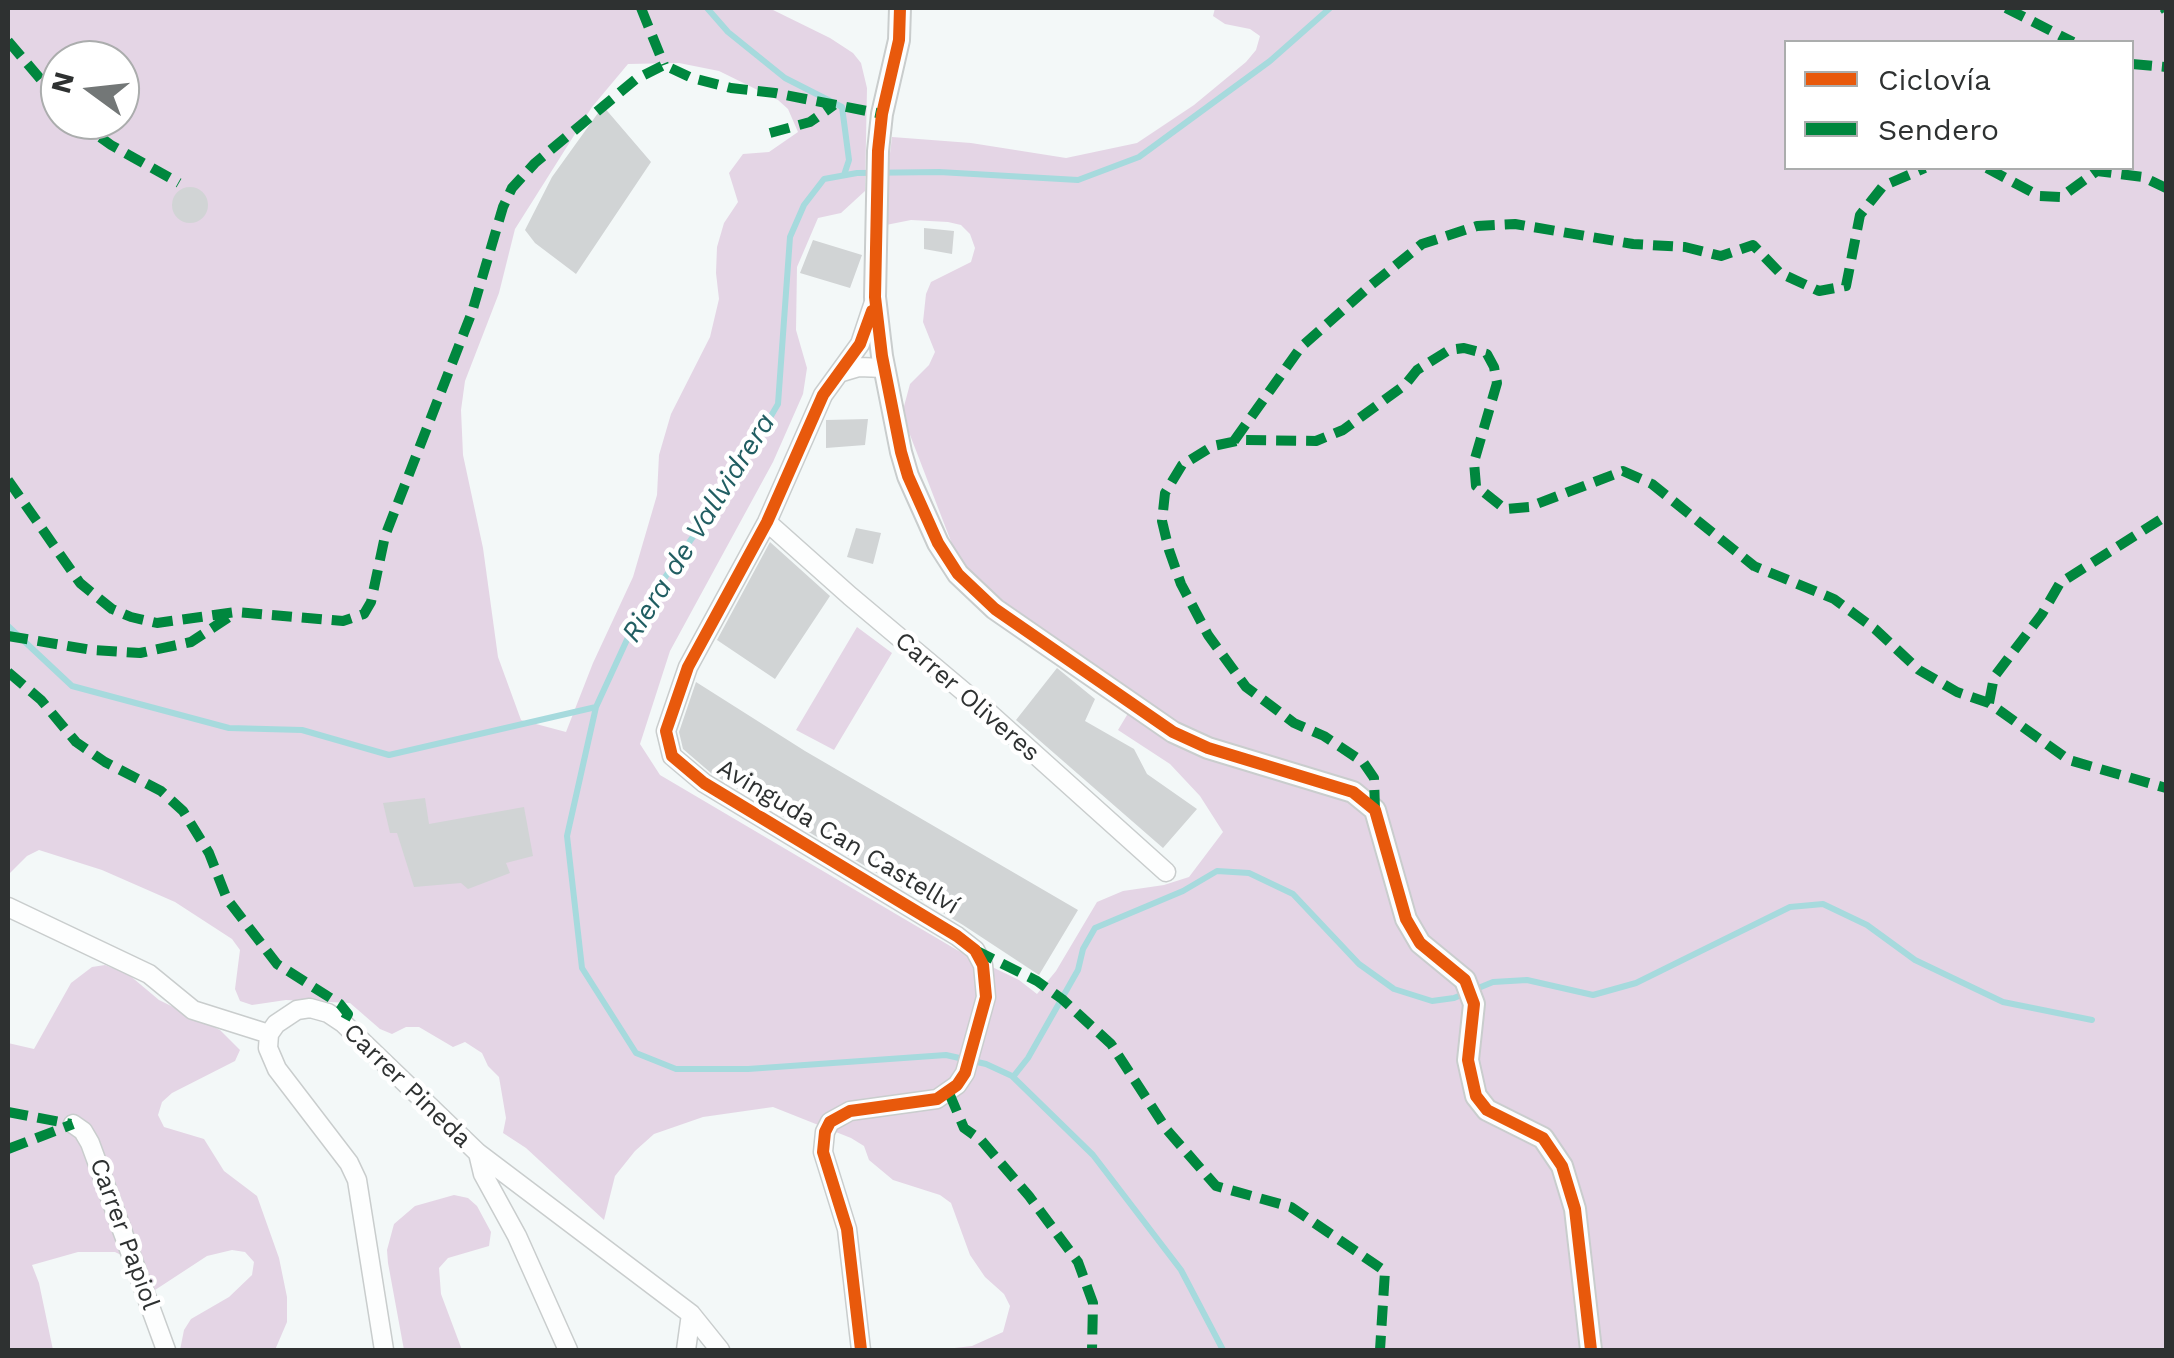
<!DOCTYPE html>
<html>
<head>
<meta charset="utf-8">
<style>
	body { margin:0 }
	#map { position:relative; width:2174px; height:1358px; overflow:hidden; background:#f3f8f8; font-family:"Work Sans",sans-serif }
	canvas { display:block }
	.frame { position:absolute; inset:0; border:10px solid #2e3131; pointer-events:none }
	.legend { position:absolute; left:1784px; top:40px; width:350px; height:130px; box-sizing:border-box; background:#fff; border:2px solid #abadad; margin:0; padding:12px 18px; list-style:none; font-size:30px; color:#2e3131 }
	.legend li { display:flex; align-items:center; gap:20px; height:50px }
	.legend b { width:50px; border:2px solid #abadad }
	.north { position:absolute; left:40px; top:40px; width:100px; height:100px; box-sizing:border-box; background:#fff; border:2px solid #abadad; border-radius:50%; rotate:285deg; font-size:28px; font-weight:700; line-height:40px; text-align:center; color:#2e3131 }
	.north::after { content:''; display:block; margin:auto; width:35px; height:45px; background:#737777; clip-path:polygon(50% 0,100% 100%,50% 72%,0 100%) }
</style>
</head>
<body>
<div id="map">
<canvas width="2174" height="1358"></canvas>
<div class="frame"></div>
<ul class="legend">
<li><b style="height:12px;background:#e8590c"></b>Ciclovía</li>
<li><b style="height:12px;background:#00873e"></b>Sendero</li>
</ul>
<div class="north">N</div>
</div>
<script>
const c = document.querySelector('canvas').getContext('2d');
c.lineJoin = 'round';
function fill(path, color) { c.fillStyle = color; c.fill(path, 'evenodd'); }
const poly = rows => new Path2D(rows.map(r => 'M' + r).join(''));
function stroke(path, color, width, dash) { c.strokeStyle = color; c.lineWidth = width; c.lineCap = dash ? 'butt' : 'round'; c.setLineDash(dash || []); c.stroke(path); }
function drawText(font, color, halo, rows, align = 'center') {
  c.font = font + ' "Work Sans",sans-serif'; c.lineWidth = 9; c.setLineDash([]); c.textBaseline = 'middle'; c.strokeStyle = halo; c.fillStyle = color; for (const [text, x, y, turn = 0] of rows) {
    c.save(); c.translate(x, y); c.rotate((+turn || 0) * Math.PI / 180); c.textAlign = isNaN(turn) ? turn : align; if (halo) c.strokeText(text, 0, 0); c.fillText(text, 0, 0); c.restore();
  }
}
const green = poly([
	[8,8,769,8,830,38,853,53,861,63,867,88,865,191,841,213,818,218,797,267,796,330,807,368,803,394,773,462,670,651,640,744,660,775,957,950,1019,980,1037,994,1056,971,1097,902,1123,891,1164,885,1189,877,1223,832,1200,796,1170,764,1118,730,1139,695,986,589,967,569,952,544,905,422,903,410,910,384,929,365,935,352,923,322,926,294,931,282,971,262,975,248,970,234,961,225,948,222,911,220,881,226,892,137,971,143,1066,158,1137,143,1194,105,1246,62,1256,50,1260,36,1250,29,1225,24,1213,16,1215,8,2166,8,2166,1350,937,1350,972,1346,1003,1332,1010,1306,1004,1294,985,1277,970,1255,951,1203,940,1195,893,1180,869,1160,864,1146,851,1138,773,1107,703,1117,654,1134,635,1151,615,1176,604,1220,526,1148,503,1133,506,1118,499,1077,488,1066,482,1053,465,1042,453,1047,419,1027,406,1027,392,1034,380,1029,350,1003,286,1000,252,1005,240,1001,235,989,240,950,232,939,175,902,102,870,39,850,27,856,8,875],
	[1786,42,2132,42,2132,168,1786,168],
	[60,60,120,60,120,120,60,120],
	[679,63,719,71,778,100,788,109,798,132,769,152,743,154,729,173,738,202,724,223,717,247,716,273,719,299,710,337,671,414,659,455,657,495,633,577,593,663,566,732,521,720,498,657,483,548,463,455,461,410,465,381,499,293,515,229,592,107,628,64],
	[857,627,892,653,834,750,796,730],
	[105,965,128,974,159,1000,220,1030,240,1050,235,1061,172,1093,162,1102,158,1115,164,1127,204,1139,224,1171,257,1196,279,1258,287,1297,287,1322,275,1350,180,1350,184,1330,191,1319,229,1297,252,1275,254,1262,245,1252,232,1250,207,1256,152,1292,127,1258,115,1252,78,1252,32,1265,39,1283,53,1350,8,1350,8,1043,34,1049,71,983,92,967],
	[454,1195,468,1198,477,1206,491,1232,489,1246,448,1258,439,1268,441,1294,462,1350,404,1350,388,1263,387,1250,394,1224,415,1206]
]);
const stream = poly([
	[707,8,728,32,785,78,842,107,849,160,844,175],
	[8,626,72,686,229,728,302,730,389,755,596,707],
	[1013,1077,1028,1058,1078,970,1083,949,1095,928,1183,891,1217,871,1249,873,1293,894,1359,964,1394,989,1432,1001,1454,998,1493,982,1527,980,1593,995,1636,983,1790,907,1823,904,1867,925,1915,960,2003,1002,2092,1020],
	[1223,1350,1181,1270,1093,1155,1012,1076,986,1064,946,1055,748,1069,676,1069,636,1053,582,968,567,836,596,707,637,618,741,467,778,404,790,237,804,205,824,179,857,173,939,172,1078,180,1139,157,1270,61,1330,8]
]);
const building = poly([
	[603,106,651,162,576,274,535,243,525,230,552,177],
	'172 205a18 18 0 1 1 36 0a18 18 0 1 1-36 0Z',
	[924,228,954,231,952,254,924,249],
	[813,240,862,255,850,288,800,273],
	[868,419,865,445,826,448,826,420],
	[856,528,881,533,873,564,847,557],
	[770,542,830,596,775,679,717,640],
	[1057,668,1095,699,1085,721,1134,749,1147,774,1197,809,1163,848,1016,720],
	[696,682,805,751,1078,910,1039,975,963,925,711,773,683,749,679,732],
	[425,798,429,824,524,807,533,856,506,863,510,873,468,889,461,883,414,887,397,833,390,833,383,803]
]);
const minor = poly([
	[839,373,859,367,884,368],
	[767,522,850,596,988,712,1166,872],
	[8,907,149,974,193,1010,269,1034],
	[269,1034,276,1024,297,1010,310,1008,328,1013,343,1023,478,1153,691,1314,720,1350],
	[269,1034,268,1048,277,1069,349,1163,357,1180,384,1350],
	[73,1124,83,1131,90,1143,166,1350],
	[478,1153,483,1174,517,1236,568,1350],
	[686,1350,691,1314],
	[861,1350,847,1229,823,1152,825,1132,830,1122,850,1111,937,1099,957,1085,965,1073,986,997,983,965,975,950,957,936,704,783,672,756,666,731,688,667,767,522,823,395,860,344,874,302]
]);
const tertiary = poly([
	[900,8,899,40,882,114,878,151,875,297,882,356,901,452,908,476,938,543,958,574,995,609,1173,732,1208,748,1353,792,1375,810,1406,919,1420,943,1465,980,1474,1004,1468,1060,1476,1096,1487,1110,1543,1138,1562,1166,1575,1209,1591,1350]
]);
const quiet = poly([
	[641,8,664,65],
	[2006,8,2073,42],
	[2164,8,2166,11],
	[8,41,60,102],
	[2132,64,2166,67],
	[76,120,111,145,179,183],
	[770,133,810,122,834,105],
	[1987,168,2039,196,2061,197,2097,171,2143,177,2166,188],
	[1234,441,1301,347,1370,286,1422,244,1477,226,1515,224,1633,244,1685,247,1721,256,1753,245,1780,273,1819,291,1846,286,1860,215,1883,186,1925,168],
	[8,480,80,583,112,609,131,617,157,623,236,612,343,621,364,614,371,602,385,536,472,312,503,207,512,188,535,163,636,79,664,65,692,78,731,88,775,93,882,114],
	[8,636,92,650,140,653,191,642,232,615],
	[8,672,41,700,76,742,105,762,161,791,183,811,209,853,227,899,277,964,340,1004,348,1014,343,1023],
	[1989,703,1994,677,2042,614,2060,583,2166,516],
	[1375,810,1374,778,1363,762,1324,736,1294,723,1246,687,1208,635,1181,584,1169,550,1162,521,1165,493,1182,465,1213,446,1242,440,1316,441,1343,430,1405,385,1417,370,1449,350,1464,348,1487,354,1494,367,1497,383,1474,462,1476,486,1505,509,1529,507,1623,471,1652,484,1754,566,1834,599,1875,629,1919,670,1957,692,1989,703,2069,760,2166,788],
	[975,950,1037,981,1062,999,1111,1044,1167,1130,1216,1186,1291,1207,1385,1271,1380,1350],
	[949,1093,964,1128,981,1140,1029,1196,1078,1262,1093,1303,1092,1350],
	[8,1112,71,1124],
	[8,1149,73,1124]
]);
const cycleway = poly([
	[900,8,899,40,882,114,878,151,875,297,882,356,901,452,908,476,938,543,958,574,995,609,1173,732,1208,748,1353,792,1375,810,1406,919,1420,943,1465,980,1474,1004,1468,1060,1476,1096,1487,1110,1543,1138,1562,1166,1575,1209,1591,1350],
	[861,1350,847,1229,823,1152,825,1132,830,1122,850,1111,937,1099,957,1085,965,1073,986,997,983,965,975,950,957,936,704,783,672,756,666,731,688,667,767,522,823,395,860,344,872,311]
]);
const streetNames = [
	["Carrer Oliveres",967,697,41],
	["Avinguda Can Castellví",838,837,31],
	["Carrer Pineda",407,1086,44],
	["Carrer Papiol",124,1234,70]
];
const waterNames = [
	["Riera de Vallvidrera",699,528,-58]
];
fill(green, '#e4d5e5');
stroke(stream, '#a6dadd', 6);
fill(building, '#d1d4d5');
stroke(minor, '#c9cdcd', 21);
stroke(tertiary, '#c9cdcd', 24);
stroke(minor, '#fdfefe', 18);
stroke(tertiary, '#fdfefe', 20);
stroke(quiet, '#00873e', 10, [20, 10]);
stroke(cycleway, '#e8590c', 12);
drawText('25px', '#2e3131', '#fff', streetNames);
drawText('italic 28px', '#215e62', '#fff', waterNames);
</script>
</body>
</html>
